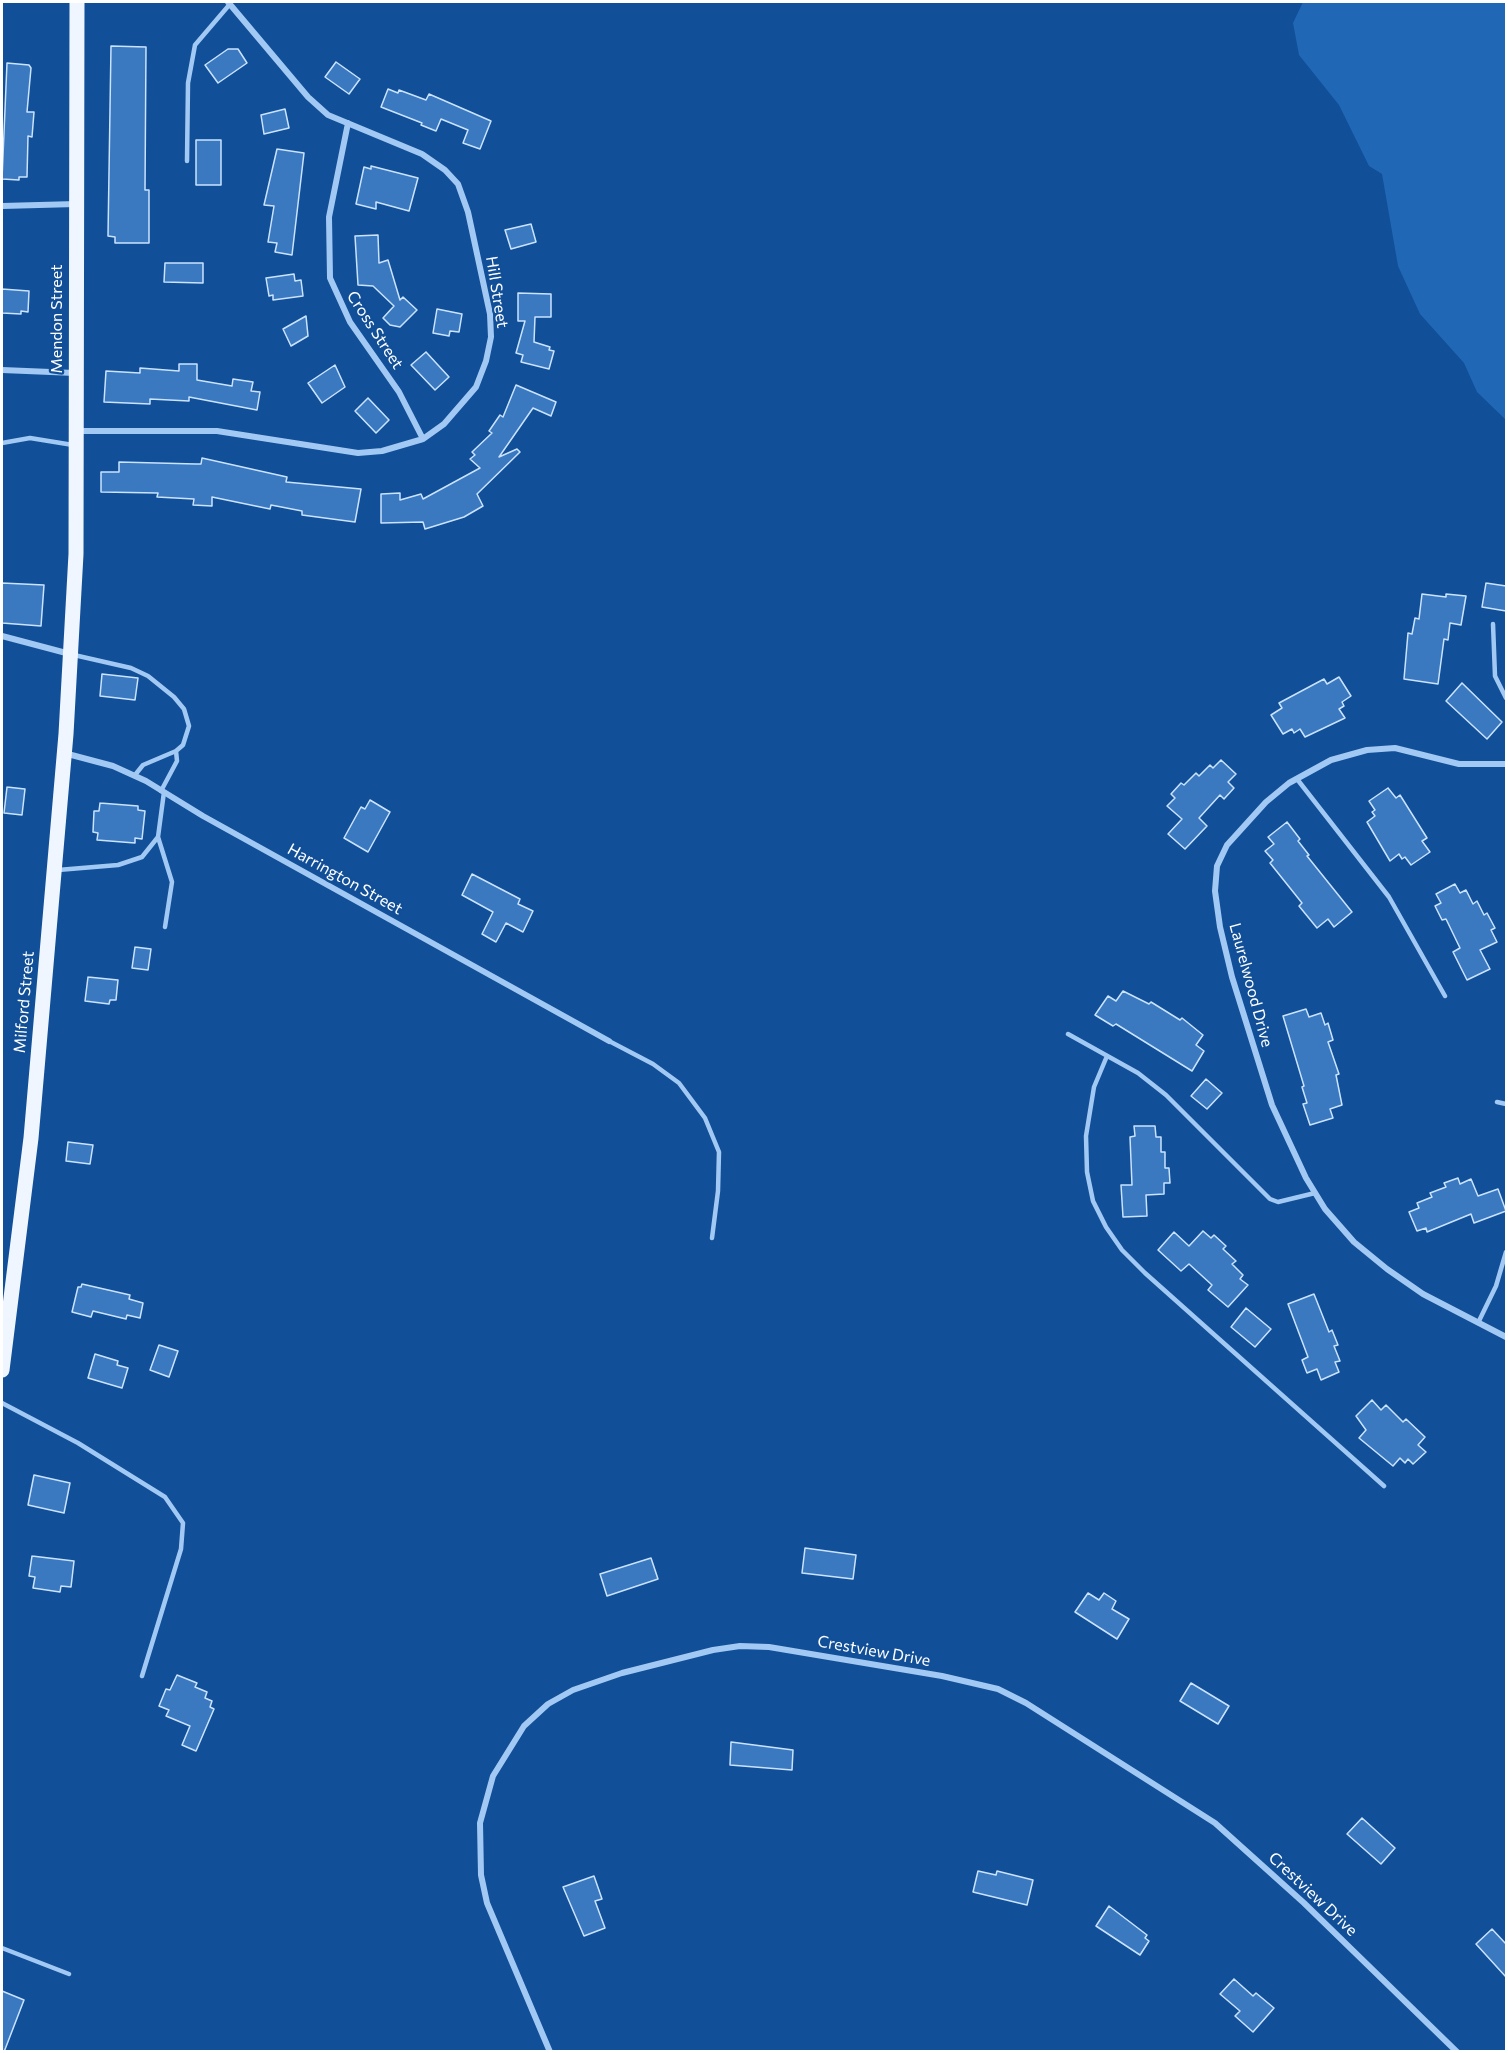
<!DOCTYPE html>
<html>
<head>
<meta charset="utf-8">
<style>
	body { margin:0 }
	#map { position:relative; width:1508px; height:2053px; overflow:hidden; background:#114f98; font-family:Commissioner,sans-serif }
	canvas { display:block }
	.frame { position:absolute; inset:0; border:3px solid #fff; pointer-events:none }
</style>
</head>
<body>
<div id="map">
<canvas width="1508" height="2053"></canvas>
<div class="frame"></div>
</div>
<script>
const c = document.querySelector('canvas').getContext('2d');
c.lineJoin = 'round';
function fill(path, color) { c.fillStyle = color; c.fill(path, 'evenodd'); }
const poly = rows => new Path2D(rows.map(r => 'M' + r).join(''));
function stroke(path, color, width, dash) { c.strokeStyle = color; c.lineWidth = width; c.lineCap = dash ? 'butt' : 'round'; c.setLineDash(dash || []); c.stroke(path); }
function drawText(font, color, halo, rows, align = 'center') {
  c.font = font + ' Commissioner,sans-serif'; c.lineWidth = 4.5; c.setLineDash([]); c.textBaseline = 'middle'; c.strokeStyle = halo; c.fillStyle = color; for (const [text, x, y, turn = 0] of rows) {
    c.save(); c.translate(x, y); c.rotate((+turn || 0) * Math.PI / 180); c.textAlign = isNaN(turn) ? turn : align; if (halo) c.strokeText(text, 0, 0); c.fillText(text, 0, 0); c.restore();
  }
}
const green = poly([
	[1303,2,1506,2,1506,420,1477,392,1464,363,1420,314,1398,266,1382,174,1369,166,1339,105,1299,55,1293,23]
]);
const building = poly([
	[111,46,146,47,145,190,149,190,149,243,115,243,115,237,108,236,111,46],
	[228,49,238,49,247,63,218,83,205,65,228,49],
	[336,62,360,79,349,94,325,77,336,62],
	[7,63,29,65,31,68,27,112,34,112,32,137,28,136,27,177,19,177,19,180,2,179,7,63],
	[388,89,398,93,399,90,426,100,429,94,491,121,480,149,463,143,468,130,441,119,436,131,421,125,422,123,381,107,388,89],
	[285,109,289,128,264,134,261,115,285,109],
	[196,140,221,140,221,185,196,185,196,140],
	[277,149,304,153,292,255,275,252,277,243,268,242,274,206,264,205,277,149],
	[371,166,418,178,409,211,376,202,376,209,356,204,364,167,371,169,371,166],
	[531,224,536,242,511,249,505,230,531,224],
	[378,235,379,263,388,260,400,300,403,297,417,310,400,327,390,325,383,318,394,306,373,286,358,285,355,236,378,235],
	[165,263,203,263,203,283,164,282,165,263],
	[294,274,295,281,301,280,303,296,273,300,273,295,269,296,266,278,294,274],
	[2,289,29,291,28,312,21,311,21,314,2,313,2,289],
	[518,293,551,294,551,317,535,317,534,342,550,347,549,350,554,351,549,369,521,362,523,355,516,353,525,321,518,321,518,293],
	[437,309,462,314,459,332,450,331,449,336,433,333,437,309],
	[306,316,308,336,291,346,283,329,306,316],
	[426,352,449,377,435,390,411,365,426,352],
	[179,364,197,364,197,380,232,386,233,379,253,382,251,391,260,392,257,410,189,397,189,401,150,399,150,404,104,402,106,371,140,373,140,368,179,371,179,364],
	[335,365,345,387,322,403,308,383,335,365],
	[516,385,556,402,551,416,533,408,499,457,517,449,520,452,477,494,483,506,464,517,425,529,423,522,381,523,381,494,400,493,400,500,421,494,423,499,480,468,470,459,475,455,472,452,492,433,489,431,500,415,503,417,516,385],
	[368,398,389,420,376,433,355,411,368,398],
	[202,458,287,477,286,482,361,489,355,522,302,515,302,511,271,505,270,509,212,497,212,506,193,505,194,499,157,497,158,493,101,492,101,472,119,472,119,462,196,464,201,464,202,458],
	[2,583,44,585,41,626,2,623,2,583],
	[1486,583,1506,586,1506,611,1482,607,1486,583],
	[1422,594,1446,597,1446,594,1466,596,1461,625,1450,623,1448,640,1444,639,1438,684,1404,679,1408,633,1412,634,1415,618,1419,619,1422,594],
	[102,674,138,678,135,700,100,696,102,674],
	[1339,677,1351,696,1342,702,1344,706,1339,709,1345,718,1305,737,1300,729,1294,733,1292,729,1283,734,1271,715,1282,708,1279,703,1324,679,1327,684,1339,677],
	[1462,683,1502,722,1487,739,1446,701,1462,683],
	[1221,760,1236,774,1228,782,1234,788,1224,799,1220,795,1199,818,1207,826,1185,849,1168,834,1182,819,1167,806,1175,798,1171,794,1181,783,1184,785,1196,773,1199,776,1210,765,1213,768,1221,760],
	[7,787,25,789,22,815,4,813,7,787],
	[1388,788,1396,798,1400,795,1427,838,1422,841,1430,852,1411,865,1405,857,1402,859,1399,854,1390,861,1367,822,1375,816,1372,812,1375,810,1369,801,1388,788],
	[370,800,390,812,368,852,344,838,361,807,365,809,370,800],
	[100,803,138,806,138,810,145,811,142,839,135,838,135,843,97,840,98,833,93,832,94,811,99,811,100,803],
	[1287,822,1300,839,1298,841,1309,855,1307,856,1352,912,1334,927,1328,919,1317,928,1299,906,1302,903,1270,863,1273,860,1265,851,1274,844,1268,837,1287,822],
	[472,874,520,899,518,904,533,911,523,932,506,923,496,942,482,934,493,912,462,895,472,874],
	[1455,884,1460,893,1466,890,1473,904,1477,901,1484,915,1487,913,1495,928,1491,930,1497,942,1480,950,1490,969,1467,980,1453,952,1460,948,1446,919,1442,920,1435,906,1441,903,1436,894,1455,884],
	[135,947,151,949,148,970,132,968,135,947],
	[88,977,118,980,116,1000,110,1000,109,1004,85,1001,88,977],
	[1123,991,1149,1004,1151,1002,1180,1020,1182,1018,1203,1035,1196,1045,1204,1051,1192,1071,1116,1024,1113,1026,1095,1015,1108,996,1116,1001,1123,991],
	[1306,1009,1309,1017,1321,1013,1325,1025,1328,1023,1333,1040,1328,1042,1339,1074,1336,1075,1342,1105,1330,1109,1333,1118,1310,1125,1303,1104,1307,1103,1302,1087,1304,1086,1283,1016,1306,1009],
	[1206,1079,1222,1093,1207,1109,1191,1096,1206,1079],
	[1134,1126,1155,1126,1156,1137,1161,1137,1161,1152,1165,1152,1165,1168,1169,1168,1170,1183,1164,1183,1164,1194,1146,1195,1147,1216,1123,1217,1121,1185,1132,1185,1130,1137,1135,1136,1134,1126],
	[68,1142,93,1145,90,1164,66,1161,68,1142],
	[1458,1178,1460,1184,1471,1179,1478,1196,1498,1189,1506,1211,1474,1223,1471,1214,1427,1232,1426,1228,1417,1231,1409,1212,1419,1208,1417,1203,1432,1197,1430,1193,1446,1187,1444,1183,1458,1178],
	[1203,1231,1211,1238,1214,1235,1226,1246,1223,1249,1236,1261,1232,1264,1243,1275,1240,1279,1248,1285,1228,1307,1208,1290,1212,1285,1189,1264,1181,1271,1158,1250,1174,1232,1189,1246,1203,1231],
	[82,1284,130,1295,129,1299,143,1303,140,1318,127,1315,126,1319,93,1311,91,1317,72,1312,78,1287,81,1287,82,1284],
	[1314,1294,1329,1332,1332,1330,1338,1345,1334,1346,1340,1361,1335,1362,1339,1372,1321,1380,1317,1369,1307,1373,1302,1360,1308,1357,1288,1304,1314,1294],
	[1246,1308,1271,1329,1255,1347,1231,1327,1246,1308],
	[159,1345,178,1351,169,1377,150,1370,159,1345],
	[95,1354,118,1361,117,1365,128,1368,122,1388,88,1378,95,1354],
	[1372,1400,1381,1410,1386,1405,1403,1422,1406,1419,1425,1437,1418,1445,1426,1452,1413,1464,1408,1459,1405,1463,1400,1458,1393,1466,1359,1438,1366,1430,1356,1416,1372,1400],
	[34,1475,70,1483,64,1513,28,1505,34,1475],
	[805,1548,856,1555,853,1579,802,1573,805,1548],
	[32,1556,74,1561,71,1587,61,1586,60,1592,33,1588,35,1577,29,1576,32,1556],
	[651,1558,658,1579,607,1596,600,1574,651,1558],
	[1088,1593,1099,1600,1104,1593,1116,1601,1112,1609,1129,1619,1117,1639,1075,1612,1088,1593],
	[177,1675,197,1683,195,1687,207,1692,205,1698,212,1701,210,1707,214,1709,196,1751,182,1745,190,1726,166,1716,169,1710,159,1706,166,1689,170,1690,177,1675],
	[1191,1683,1229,1706,1218,1724,1180,1701,1191,1683],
	[731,1742,793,1750,792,1770,730,1765,731,1742],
	[1362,1818,1395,1848,1381,1864,1347,1834,1362,1818],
	[978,1871,996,1875,997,1871,1033,1880,1027,1905,973,1892,978,1871],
	[594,1876,602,1899,595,1901,605,1928,584,1936,563,1887,594,1876],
	[1109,1906,1147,1935,1145,1938,1149,1941,1140,1955,1096,1926,1109,1906],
	[1492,1929,1506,1944,1506,1977,1476,1944,1492,1929],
	[1234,1979,1253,1996,1256,1993,1274,2008,1253,2032,1235,2016,1240,2011,1220,1994,1234,1979],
	[2,1991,24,2000,4,2052,2,2052,2,1991]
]);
const service = poly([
	[187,161,188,83,195,45,230,4],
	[2,443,30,438,73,445],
	[1493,624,1495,676,1506,698],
	[74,655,131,668,148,676,174,697,184,709,189,726,183,745,176,751,143,765,135,775],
	[1297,779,1389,897,1445,996],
	[161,791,177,761,176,751],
	[158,837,172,882,165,927],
	[58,870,118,865,142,857,158,837,164,792],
	[1068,1034,1138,1073,1166,1095,1270,1199,1278,1202,1315,1193],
	[609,1041,653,1064,679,1083,705,1118,719,1152,718,1191,712,1238],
	[1107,1056,1094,1087,1086,1136,1087,1172,1093,1201,1106,1227,1122,1250,1145,1273,1384,1486],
	[1497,1102,1506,1104],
	[1478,1323,1496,1286,1506,1252],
	[2,1403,78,1443,165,1497,183,1523,181,1549,142,1676],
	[2,1948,69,1974]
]);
const minor = poly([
	[348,123,329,217,330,278,350,322,399,392,423,439],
	[2,206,76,204],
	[2,370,75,373],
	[76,431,217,431,358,453,382,451,423,439,444,424,476,387,486,361,491,337,490,314,468,212,458,184,445,170,422,154,328,115,308,97,228,2],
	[2,636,70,654],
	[64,753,113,766,146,781,203,816,609,1041],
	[1506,764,1459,764,1395,748,1367,750,1331,760,1289,783,1266,802,1227,845,1217,866,1215,891,1220,927,1232,977,1272,1105,1306,1178,1325,1209,1354,1242,1387,1269,1423,1294,1506,1337],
	[550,2052,487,1903,481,1875,480,1823,493,1776,524,1726,548,1704,573,1690,622,1673,713,1650,740,1646,769,1647,942,1676,998,1689,1026,1703,1215,1823,1304,1903,1457,2052]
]);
const primary = poly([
	[2,1370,31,1138,66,734,76,554,77,2]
]);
const streetNames = [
	["Hill Street",497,292,81],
	["Mendon Street",57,319,-90],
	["Cross Street",375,330,57],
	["Harrington Street",345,879,29],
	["Laurelwood Drive",1251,985,75],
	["Milford Street",24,1002,-85],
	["Crestview Drive",874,1651,10],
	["Crestview Drive",1313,1894,43]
];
fill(green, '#2067b5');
fill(building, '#3a78c0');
stroke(building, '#cae3fe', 1.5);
stroke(service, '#a2c9f4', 4.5);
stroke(minor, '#a2c9f4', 6);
stroke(primary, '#eff6ff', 15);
drawText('16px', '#fff', '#114f98', streetNames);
</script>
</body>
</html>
